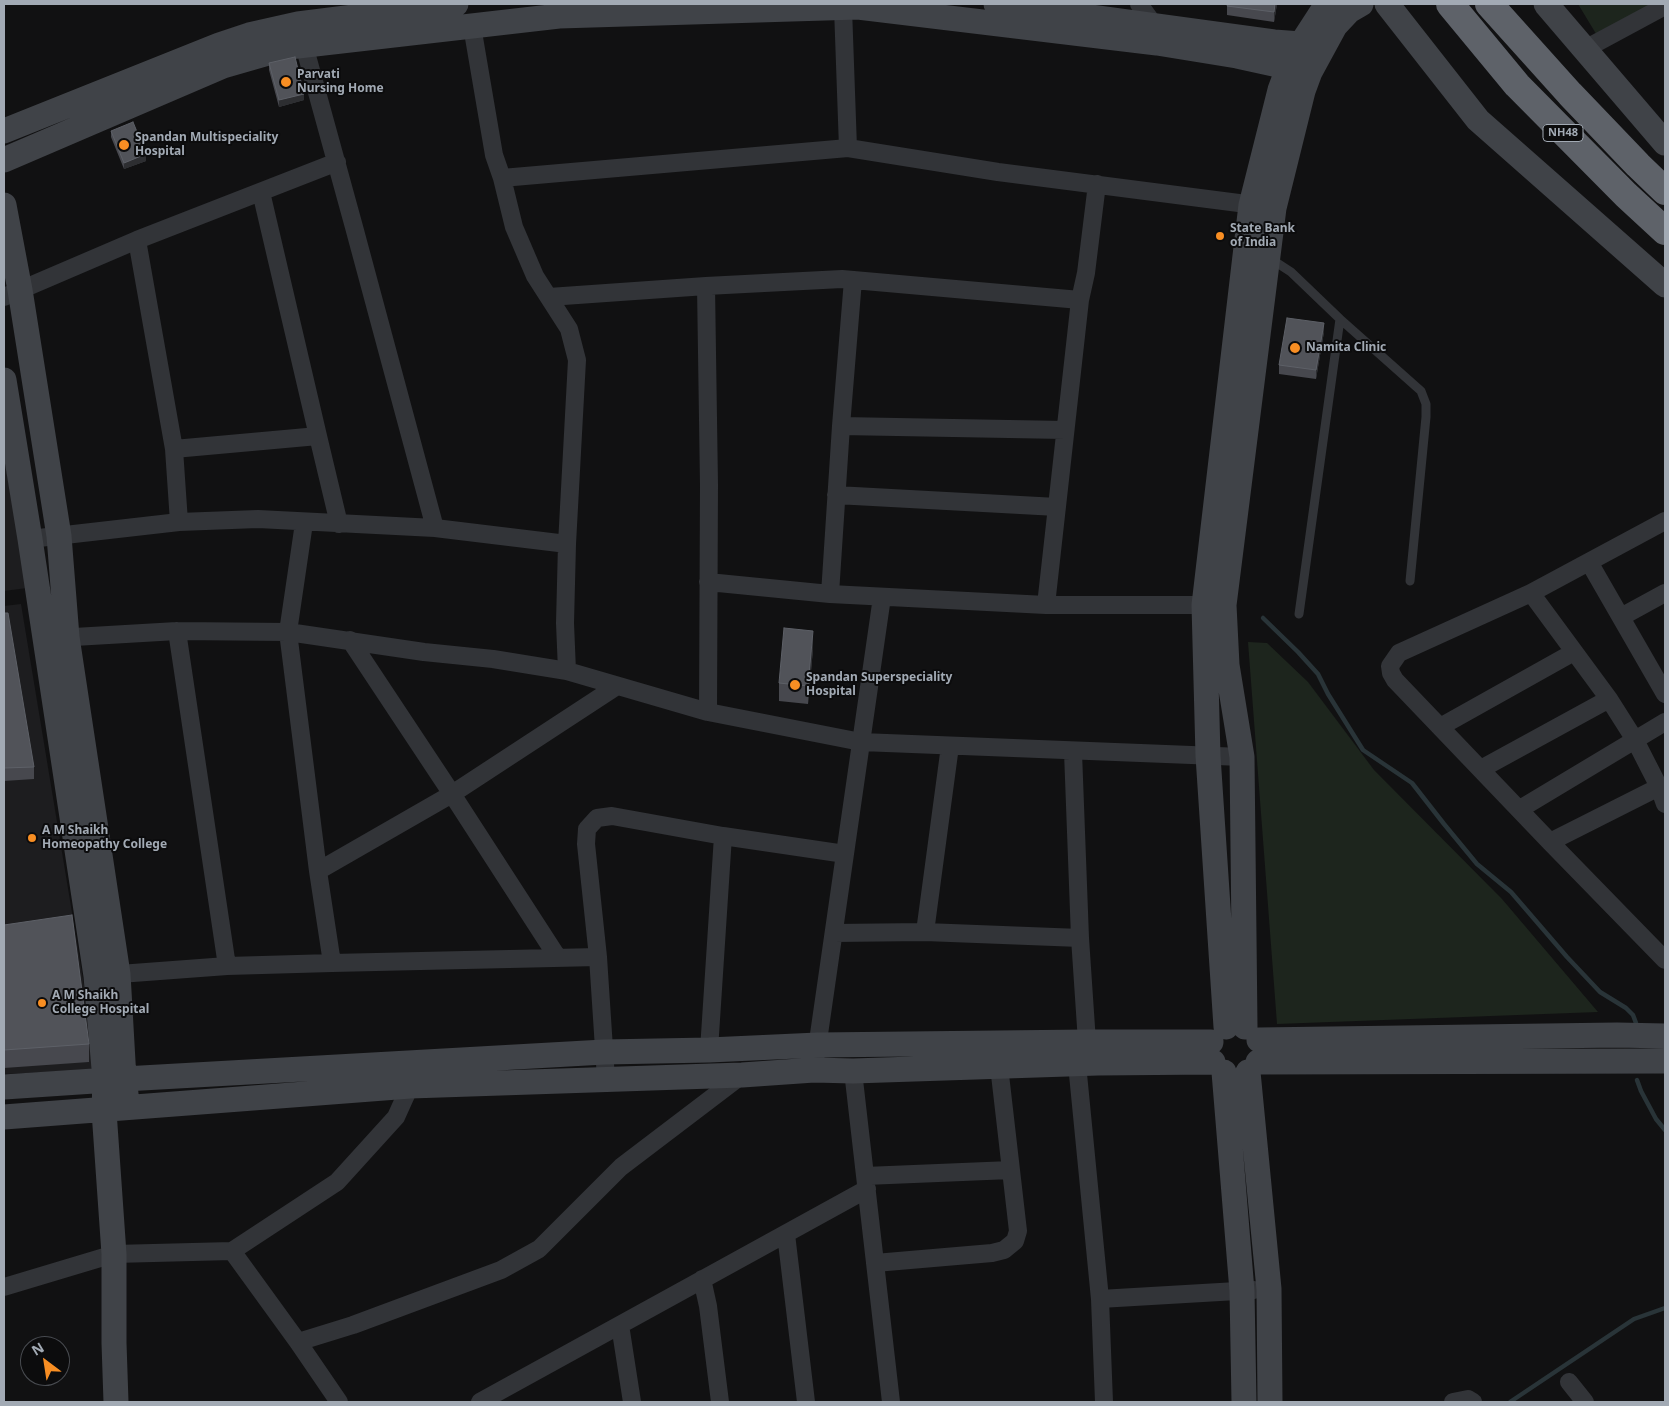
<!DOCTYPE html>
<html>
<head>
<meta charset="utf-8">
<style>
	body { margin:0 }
	#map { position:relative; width:1669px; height:1406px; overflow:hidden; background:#111112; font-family:"Noto Sans",sans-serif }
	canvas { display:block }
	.frame { position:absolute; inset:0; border:5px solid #a2aab4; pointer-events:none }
	.north { position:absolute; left:20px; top:1336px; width:50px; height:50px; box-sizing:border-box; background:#0c0c0d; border:1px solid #484b50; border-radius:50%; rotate:329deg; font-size:14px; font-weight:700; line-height:20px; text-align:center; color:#a2aab4 }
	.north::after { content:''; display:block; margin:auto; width:18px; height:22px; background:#f88e23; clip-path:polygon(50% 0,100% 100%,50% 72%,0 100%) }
</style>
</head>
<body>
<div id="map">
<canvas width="1669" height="1406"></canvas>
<div class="frame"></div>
<div class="north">N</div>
</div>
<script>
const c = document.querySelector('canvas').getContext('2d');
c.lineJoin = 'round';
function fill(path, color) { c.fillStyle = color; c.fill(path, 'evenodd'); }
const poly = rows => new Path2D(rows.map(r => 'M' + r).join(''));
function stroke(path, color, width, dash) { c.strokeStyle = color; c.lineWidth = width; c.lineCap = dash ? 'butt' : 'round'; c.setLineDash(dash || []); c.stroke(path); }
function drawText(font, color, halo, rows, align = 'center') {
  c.font = font + ' "Noto Sans",sans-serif'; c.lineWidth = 4; c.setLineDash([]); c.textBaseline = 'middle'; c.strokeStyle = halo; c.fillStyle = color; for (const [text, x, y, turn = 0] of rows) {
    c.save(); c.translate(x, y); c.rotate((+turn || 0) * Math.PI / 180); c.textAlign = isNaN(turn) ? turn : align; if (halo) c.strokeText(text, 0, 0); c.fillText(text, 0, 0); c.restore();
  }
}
const built = poly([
	[4,456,27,588,4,591],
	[21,604,98,1070,4,1074,4,606]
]);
const green = poly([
	[1578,4,1665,4,1598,37],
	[1248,642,1267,643,1308,682,1374,770,1502,899,1598,1012,1277,1024]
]);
const stream = poly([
	[1263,618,1298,652,1318,674,1328,694,1363,750,1412,783,1444,824,1477,864,1511,892,1567,957,1600,992,1626,1008,1633,1015,1636,1023],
	[1637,1080,1641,1091,1656,1119,1665,1130],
	[1510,1402,1634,1319,1665,1308]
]);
const lane = poly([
	[1271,259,1291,272,1340,319,1421,391,1426,404,1426,417,1410,581],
	[1299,614,1340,319]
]);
const street = poly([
	[1139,4,1155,26],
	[843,8,848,148],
	[472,26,494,155,502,178,514,227,535,276,569,329,577,360,567,544,565,623,567,671],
	[304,45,354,227,435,528],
	[1585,49,1665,6],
	[502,178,848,148,998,172,1262,206],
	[1097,184,1086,273,1080,300,1046,605,1216,605],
	[137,240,174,449,179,522],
	[853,280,841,426,830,594,1046,605],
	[706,286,709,485,708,712],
	[4,297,137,240,337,162],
	[549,297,706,286,842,279,1080,300],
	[841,426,1065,430],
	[318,436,339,524],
	[174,449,318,436,261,192],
	[836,495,1057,507],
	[1665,521,1531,593,1399,653,1390,666,1391,673,1395,680,1550,842,1665,960],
	[304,523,288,632,318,871,332,963,598,957,606,1079],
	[30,539,179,522,258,519,435,528,567,544],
	[1589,562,1665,694],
	[708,582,830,594],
	[1531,593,1609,699,1635,740,1659,787,1665,804],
	[1621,617,1665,593],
	[177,631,227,966],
	[57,638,177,631,288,632,424,652,493,659,567,671,708,712,861,742,1242,757],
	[350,640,452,794,558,958],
	[1440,727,1574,652],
	[950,746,925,932,1080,938,1073,752],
	[1481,769,1609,699],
	[1520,809,1665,722],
	[1550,842,1659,787],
	[318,871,452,794,617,686],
	[834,933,925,932],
	[1080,938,1087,1042],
	[598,957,586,844,587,829,597,818,612,816,723,836,845,854],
	[106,975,227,966,332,963],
	[709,1050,723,836],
	[816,1055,882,597],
	[1077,1064,1100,1299,1104,1402],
	[853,1071,891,1402],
	[865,1176,1011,1170],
	[786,1234,806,1402],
	[232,1251,298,1342,339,1402],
	[875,1263,992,1253,1004,1250,1015,1241,1018,1231,999,1066],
	[702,1279,708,1306,720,1402],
	[4,1287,114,1254,232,1251,337,1182,396,1117,410,1086],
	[1100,1299,1254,1290],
	[620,1325,632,1402],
	[298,1342,353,1325,501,1270,539,1249,621,1167,742,1075],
	[1569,1382,1585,1402],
	[480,1402,867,1189],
	[1453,1402,1468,1399,1473,1402]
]);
const secondary = poly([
	[996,4,1274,42,1301,44,1316,48],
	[1387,4,1478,120,1665,285],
	[1546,4,1665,143],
	[4,131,219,45,249,35,298,24,456,4],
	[4,160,223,66,289,47,559,16,858,7,1157,43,1237,56,1310,72],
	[4,205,20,290,59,536,67,637,118,974,124,1079,126,1094],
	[4,380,30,539,96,976,105,1080,104,1111,114,1254,114,1343,116,1402],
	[1226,1027,1208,756,1204,605,1251,205,1280,90,1289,66,1301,44,1327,4],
	[1245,1027,1242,757,1227,665,1224,605,1274,208,1303,91,1310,72,1335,26,1349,11,1361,4],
	[1259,1040,1617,1035,1665,1036],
	[1258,1062,1665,1061],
	[1224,1072,1242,1291,1244,1402],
	[1248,1072,1269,1289,1270,1402],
	[4,1087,124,1079,604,1052,709,1050,818,1045,1087,1042,1211,1042],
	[4,1117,410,1086,742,1075,814,1070,853,1071,1098,1063,1213,1062]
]);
const highway = poly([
	[1450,4,1517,85,1626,195,1665,231],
	[1489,4,1570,94,1638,165,1665,191]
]);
const wall = poly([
	[1277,4,1274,22,1227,15,1227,6],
	[269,63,304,100,279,107,269,70],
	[111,131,146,161,124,169,111,137],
	[1324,332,1316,379,1279,374,1279,365],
	[4,613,34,767,34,779,4,781],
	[813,649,808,704,779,701,779,683],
	[4,925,89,1044,89,1062,4,1068]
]);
const shadedWall = poly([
	[1275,4,1277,4,1274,22,1274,12],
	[304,94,304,100,279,107,279,100],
	[146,154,146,161,124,169,124,163],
	[1324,323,1324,332,1316,379,1316,370],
	[813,631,813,649,808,704,808,686]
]);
const building = poly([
	[1228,4,1275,4,1274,12,1227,6,1228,4],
	[295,57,304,94,279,100,269,63,295,57],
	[133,122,146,154,124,163,111,131,133,122],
	[1287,318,1324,323,1316,370,1279,365,1287,318],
	[4,613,8,613,34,767,4,768,4,613],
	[784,628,813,631,808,686,779,683,784,628],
	[72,915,89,1044,4,1050,4,925,72,915]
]);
const markers = [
	[286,82,6,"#f88e23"],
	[124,145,6,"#f88e23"],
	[1220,236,5,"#f88e23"],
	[1295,348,6,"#f88e23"],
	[795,685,6,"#f88e23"],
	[32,838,5,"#f88e23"],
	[42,1003,5,"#f88e23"]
];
const shields = [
	[1563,133,40]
];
const shieldNames = [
	["NH48",1563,133]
];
const poiNames = [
	["Parvati",297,75],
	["Nursing Home",297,89],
	["Spandan Multispeciality",135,138],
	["Hospital",135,152],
	["State Bank",1230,229],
	["of India",1230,243],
	["Namita Clinic",1306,348],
	["Spandan Superspeciality",806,678],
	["Hospital",806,692],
	["A M Shaikh",42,831],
	["Homeopathy College",42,845],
	["A M Shaikh",52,996],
	["College Hospital",52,1010]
];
fill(built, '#1d1d1f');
fill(green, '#1d251d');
stroke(stream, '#293438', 4.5);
stroke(lane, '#323438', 9);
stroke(street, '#323438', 18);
stroke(secondary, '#404348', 25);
stroke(highway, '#5e6269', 28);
fill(wall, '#47484e');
fill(shadedWall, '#2d2e31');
fill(building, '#515359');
stroke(building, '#5d6067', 1);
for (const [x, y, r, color] of markers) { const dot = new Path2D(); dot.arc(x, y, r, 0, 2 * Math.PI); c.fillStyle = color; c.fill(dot); stroke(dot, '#0c0c0d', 2); }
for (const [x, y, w] of shields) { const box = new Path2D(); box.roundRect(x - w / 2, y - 8.5, w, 17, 4); c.fillStyle = '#0c0c0d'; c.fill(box); stroke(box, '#a2aab4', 1); }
drawText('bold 11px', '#a2aab4', null, shieldNames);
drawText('bold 12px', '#a2aab4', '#0c0c0d', poiNames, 'left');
</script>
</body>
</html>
